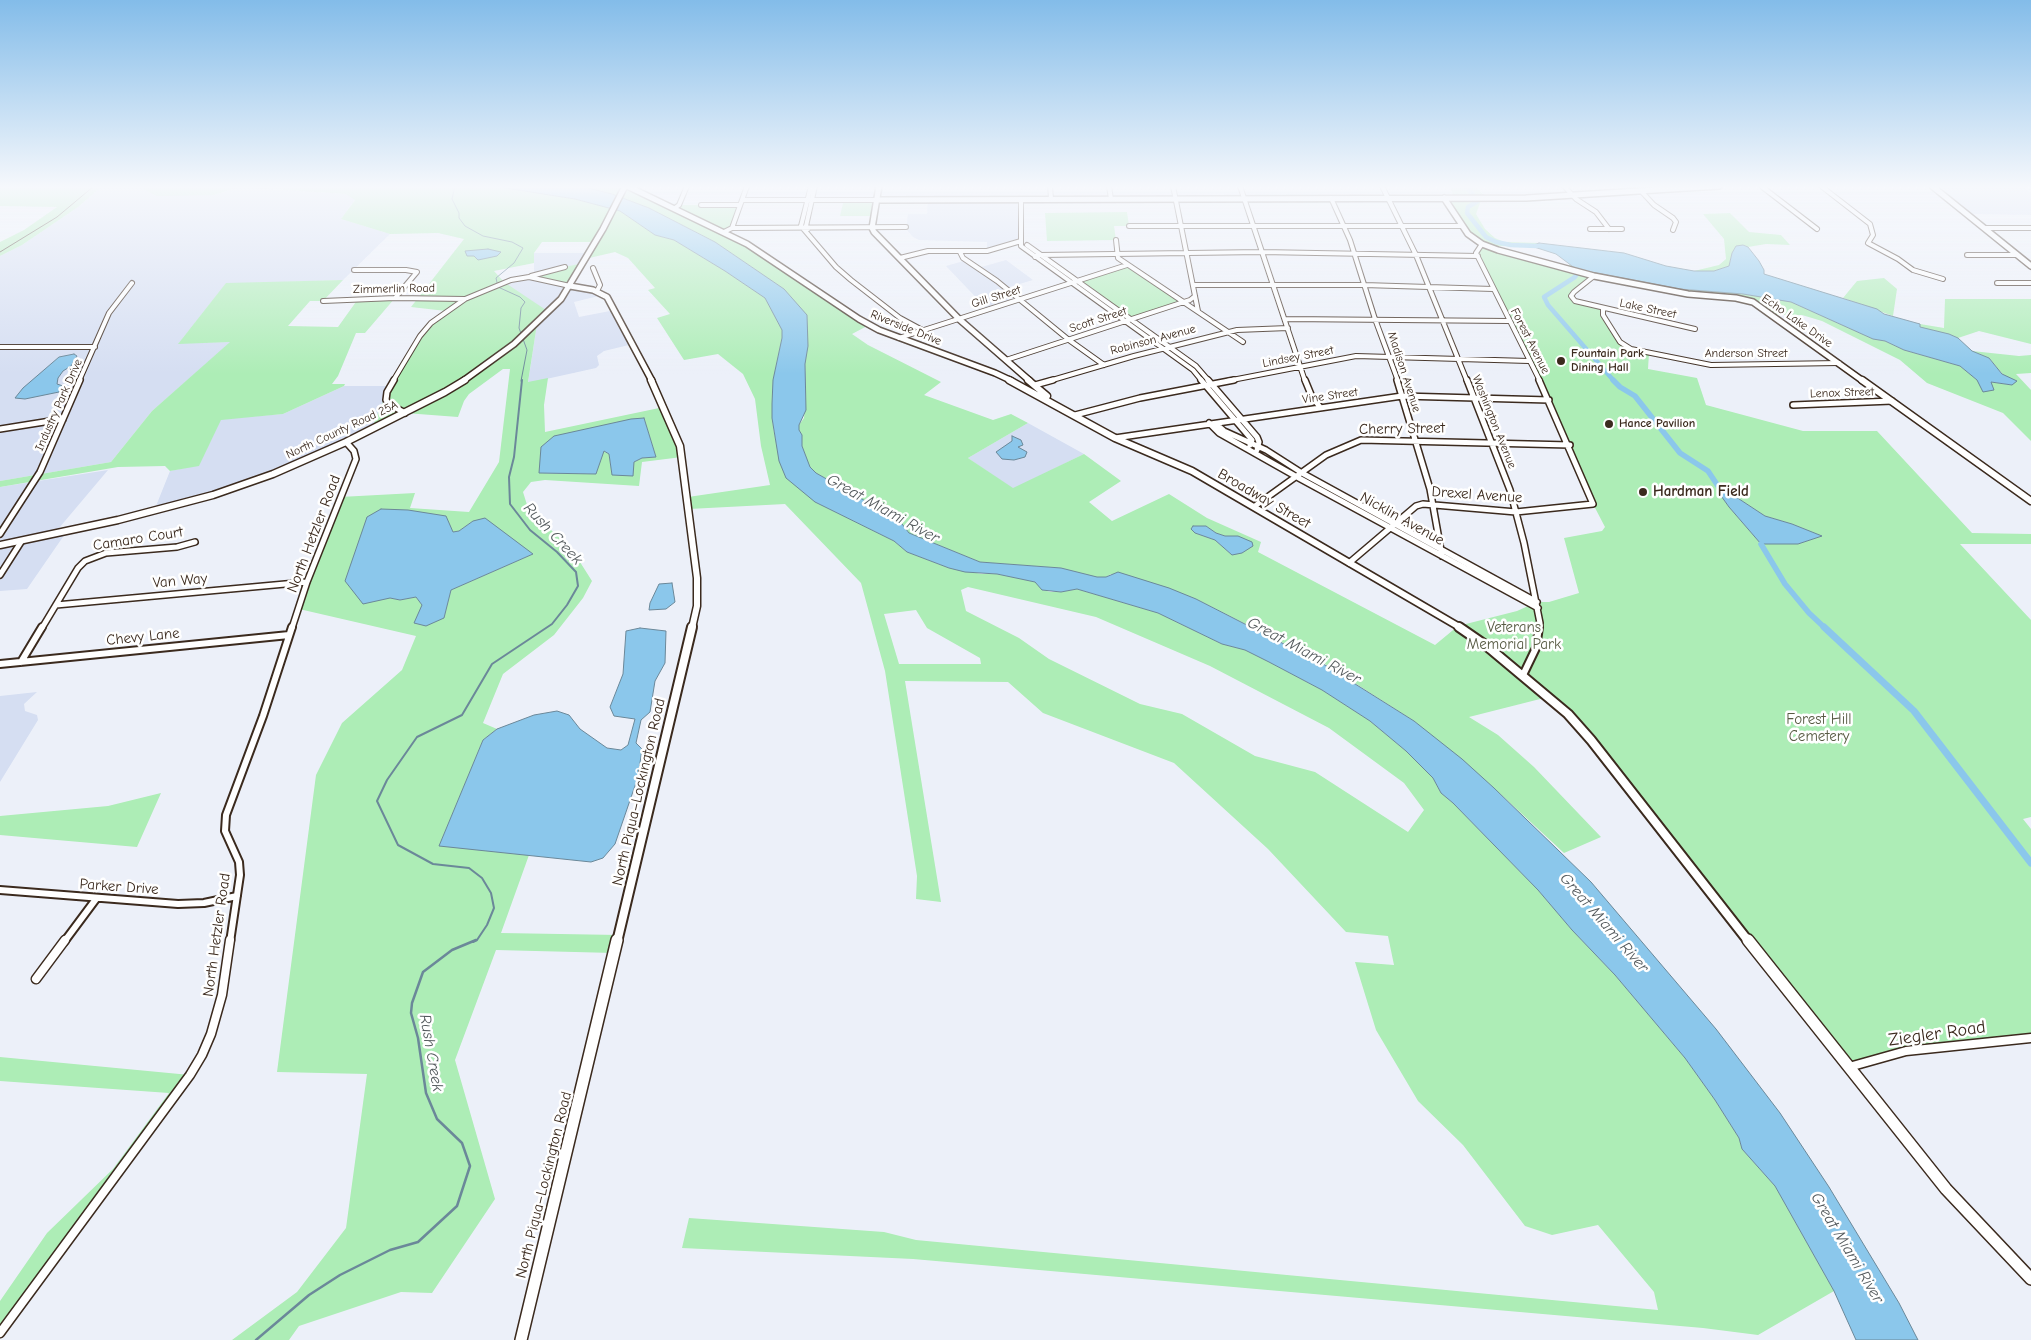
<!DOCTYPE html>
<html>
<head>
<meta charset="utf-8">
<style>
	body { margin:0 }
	canvas { display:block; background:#ecf0f9 }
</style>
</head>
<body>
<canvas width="2031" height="1340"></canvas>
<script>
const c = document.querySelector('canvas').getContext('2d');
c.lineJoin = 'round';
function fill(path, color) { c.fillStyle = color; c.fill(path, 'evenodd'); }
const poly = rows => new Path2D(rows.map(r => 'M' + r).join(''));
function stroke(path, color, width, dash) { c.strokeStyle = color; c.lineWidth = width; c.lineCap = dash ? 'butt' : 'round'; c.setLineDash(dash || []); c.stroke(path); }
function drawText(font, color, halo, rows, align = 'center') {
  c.font = font + ' "Comic Neue",sans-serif'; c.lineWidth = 5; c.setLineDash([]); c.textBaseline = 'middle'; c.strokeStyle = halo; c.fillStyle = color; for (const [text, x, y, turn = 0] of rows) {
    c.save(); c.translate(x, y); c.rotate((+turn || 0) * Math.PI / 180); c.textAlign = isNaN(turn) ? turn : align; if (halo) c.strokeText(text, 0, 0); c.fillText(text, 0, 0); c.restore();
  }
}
const built = poly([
	[102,186,148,186,143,189,214,195,240,187,347,194,355,199,341,219,390,234,343,280,226,284,179,343,231,342,152,411,111,462,0,481,0,256,22,245,78,207],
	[1932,186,2022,186,2031,192,2031,215,1968,214],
	[1021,199,1021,240,987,251,987,242,919,240,913,237,906,229,908,214,927,214,928,200],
	[534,253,589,253,583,263,534,275],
	[967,260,978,268,1006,260,1033,280,1006,288,1019,300,988,310,946,266],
	[529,277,603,295,574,302,579,317,615,310,633,344,604,351,597,356,599,365,596,368,528,383,537,324,504,282],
	[344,386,391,386,371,430,273,474,154,511,170,471,199,465,221,419,283,414],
	[1028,423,1084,454,1013,489,968,458],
	[108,470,54,534,67,531,27,589,0,591,0,487],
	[37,692,24,704,25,711,37,715,38,720,0,782,0,696]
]);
const green = poly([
	[0,186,102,186,78,207,22,245,0,256,0,242,24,230,57,207,0,206],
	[148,186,493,186,575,199,620,211,655,235,674,240,725,271,765,298,782,330,782,338,773,380,772,418,774,432,777,446,815,502,894,541,907,552,949,568,982,574,997,574,1036,582,1042,590,1051,592,1061,592,1077,589,1158,613,1222,644,1245,650,1269,662,1322,690,1370,721,1406,751,1433,778,1441,793,1453,803,1538,890,1572,930,1615,975,1685,1058,1715,1100,1739,1138,1742,1149,1775,1186,1834,1291,1758,1335,1703,1328,913,1259,682,1248,689,1218,884,1232,916,1240,1658,1310,1654,1292,1598,1225,1552,1235,1525,1226,1463,1145,1418,1101,1376,1030,1355,962,1394,965,1388,936,1346,932,1268,849,1174,763,1043,713,1008,682,905,681,941,902,916,899,917,876,885,671,861,583,785,504,689,509,688,497,770,485,761,446,755,399,743,374,718,354,684,360,657,318,670,314,648,290,655,288,628,258,615,252,585,259,595,242,542,242,534,253,534,263,494,271,504,282,549,312,537,324,528,382,548,378,544,405,545,432,664,407,682,457,642,462,639,486,545,480,531,482,523,492,528,508,573,551,592,581,583,598,554,635,503,674,483,723,497,729,483,740,440,845,529,855,501,933,619,935,614,953,496,950,455,1060,495,1199,432,1293,401,1292,299,1326,289,1340,232,1340,297,1292,346,1228,367,1074,277,1072,316,775,342,723,402,670,416,636,299,609,340,497,415,493,410,508,469,512,499,462,510,369,503,369,469,394,464,401,458,417,405,413,371,430,387,392,420,336,446,311,411,307,464,239,438,233,390,234,341,219,355,200,346,194,240,187,214,195,157,196,143,189],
	[644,418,656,457,642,458,612,474,609,454,603,451,596,474,539,473],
	[473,521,533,554,451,590,444,618,422,605,416,597,400,600,390,598,453,532,459,531],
	[968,587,1096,617,1210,666,1329,728,1404,783,1424,810,1408,832,1315,772,1255,756,1182,714,1140,704,1049,659,1019,638,966,611,961,590],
	[916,610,927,628,980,658,981,664,899,664,884,614],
	[581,186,627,186,675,208,679,205,740,205,732,228,725,232,869,325,852,334,868,345,941,382,924,395,993,420,1011,414,1028,423,968,458,1013,488,1084,454,1121,481,1089,502,1112,521,1169,494,1207,518,1261,542,1258,552,1435,645,1458,626,1517,611,1537,602,1549,602,1579,593,1564,538,1602,531,1605,527,1593,504,1570,445,1476,253,1481,244,1475,240,1444,198,1454,198,1450,186,1476,186,1486,198,1482,198,1476,214,1485,229,1495,238,1504,242,1539,243,1532,246,1536,247,1500,246,1498,250,1569,268,1569,264,1576,269,1680,289,1743,294,1791,302,1873,339,1885,341,1904,350,1960,366,1977,380,2012,385,1989,358,1972,351,2019,356,2031,355,2031,373,2016,374,2031,390,2031,441,2003,413,1927,383,1900,360,1822,321,1802,315,1772,315,1753,302,1594,276,1574,292,1573,299,1603,309,1603,315,1625,347,1649,353,1648,369,1697,378,1706,405,1803,431,1877,431,1972,533,2031,534,2031,544,1960,544,2031,620,2031,817,2023,819,2031,829,2031,1038,1936,1046,1848,1067,1591,740,1548,697,1469,717,1498,735,1534,767,1601,837,1564,853,1494,788,1414,721,1325,664,1196,599,1111,574,1106,577,1096,577,1061,568,980,562,909,533,899,520,816,473,810,468,802,446,802,435,799,430,799,425,804,418,806,394,805,364,808,346,806,336,784,289,715,242,649,208,612,194],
	[1720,489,1730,493,1765,516,1792,524,1821,536,1798,544,1761,544,1729,507,1719,493],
	[1206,526,1216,533,1225,536,1238,536,1232,555,1215,540,1195,533],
	[844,199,876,200,874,216,840,216],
	[1127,212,1129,226,1114,226,1116,240,1047,241,1045,213],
	[1730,213,1749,232,1781,235,1790,245,1766,244,1748,247,1743,245,1732,253,1729,266,1714,271,1694,271,1719,265,1726,259,1724,239,1703,214],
	[583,263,570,286,529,277,565,267],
	[1127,265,1183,302,1131,320,1078,282],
	[1884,278,1897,289,1893,316,1843,298,1857,281],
	[343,280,323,301,310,301,288,326,338,327,358,299,395,298,365,333,356,333,338,376,332,384,345,384,344,386,283,414,221,420,199,466,170,471,165,466,118,467,0,487,0,481,111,462,152,411,230,342,178,344,226,283],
	[1945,299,2031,299,2031,344,1979,331,1958,338,1920,327,1920,324,1944,328],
	[161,793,137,847,0,835,0,816,108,806],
	[0,1057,190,1075,0,1333,0,1301,47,1233,113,1169,169,1093,0,1081]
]);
const water = poly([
	[493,186,581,186,612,194,649,208,715,242,784,289,807,315,808,346,805,364,806,410,799,425,799,430,802,435,802,446,810,467,816,473,899,520,909,533,980,562,1061,568,1097,577,1106,577,1118,572,1169,588,1196,599,1325,665,1414,721,1462,759,1494,788,1591,882,1716,1029,1780,1113,1829,1187,1899,1303,1918,1340,1856,1340,1834,1291,1775,1186,1742,1149,1739,1138,1715,1100,1685,1058,1615,975,1572,930,1538,890,1453,803,1441,793,1433,778,1406,751,1370,721,1322,690,1269,662,1245,650,1222,644,1158,613,1077,589,1061,592,1042,590,1035,582,997,574,965,572,949,568,907,552,894,541,815,502,786,478,779,461,772,418,772,404,773,380,782,338,782,330,765,298,725,271,674,240,655,235,620,211,575,199,493,186],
	[1539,243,1624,253,1666,266,1694,271,1714,271,1729,266,1732,253,1736,246,1743,245,1748,247,1759,261,1764,270,1764,274,1877,309,1884,314,1920,324,1920,327,1949,334,1958,338,1972,351,1989,358,2002,374,2017,381,2012,385,1991,382,1994,390,1983,392,1977,380,1960,366,1904,350,1885,341,1873,339,1791,302,1743,294,1680,289,1580,270,1576,269,1556,254,1531,246,1539,243],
	[488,249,501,252,497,256,478,260,474,256,467,256,465,251,488,249],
	[74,354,77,356,71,366,63,371,58,378,57,384,63,386,59,392,25,399,15,398,23,388,59,357,74,354],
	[644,418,656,457,642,458,634,462,633,476,612,475,609,454,604,451,596,474,539,473,541,447,554,436,631,419,644,418],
	[1012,436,1021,440,1023,445,1018,447,1027,452,1025,457,1014,460,1002,459,996,452,1012,441,1012,436],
	[1720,489,1730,493,1765,516,1792,524,1822,536,1798,544,1761,544,1729,507,1719,493,1720,489],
	[381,509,408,510,446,516,453,532,459,531,473,521,485,518,533,554,451,590,444,618,426,626,414,623,422,605,416,597,400,600,390,598,363,604,345,581,367,517,381,509],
	[1193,526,1206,526,1216,533,1225,536,1238,536,1252,542,1253,546,1242,553,1232,555,1215,540,1195,533,1191,529,1193,526],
	[672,583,675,602,666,609,649,610,650,603,659,584,672,583],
	[640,628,666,631,665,663,655,681,650,712,641,720,636,743,642,749,638,777,615,844,603,858,591,862,439,846,483,740,497,729,534,715,557,711,569,715,580,729,607,748,621,750,628,745,635,719,614,716,610,707,623,674,626,631,640,628]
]);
const streamFar2 = poly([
	[455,186,452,199,459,213,459,218,465,226,483,236,512,242,523,248,514,263,496,278,498,287,520,297,525,302,521,308,519,328,527,350,521,381]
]);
const streamFar1 = poly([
	[473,942,477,940,487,925,494,908,491,893,482,878,469,868,433,864,398,845,377,801,387,780,417,737,462,715,492,664,552,624,567,605,578,586,576,572,557,552,530,530,510,504,509,477,514,457,522,380]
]);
const stream = poly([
	[256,1340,309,1295,340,1275,390,1250,418,1242,457,1206,470,1166,462,1143,437,1119,426,1093,418,1038,411,1013,412,1003,423,972,452,950,476,940]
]);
const canalFar2 = poly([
	[1466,186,1478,201,1468,207,1467,213,1486,237,1496,242,1511,245,1537,246],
	[1581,268,1575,277,1544,297,1548,305,1614,381]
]);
const canalFar1 = poly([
	[1613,380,1620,387,1635,396,1680,453,1708,471,1720,489],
	[1761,544,1785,584,1809,613,1825,628]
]);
const canal = poly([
	[1824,627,1914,711,2031,863]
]);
const streetFar3 = poly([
	[811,186,801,226,836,267,851,280,900,318,924,331],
	[1050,186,1051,199],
	[1109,186,1111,199],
	[1173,186,1198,311],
	[1240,186,1305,381],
	[1382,186,1416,255,1467,381],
	[1564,186,1576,199,1596,212,1609,229],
	[1761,186,1817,229],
	[1821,186,1870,224,1873,235,1868,243,1898,259,1913,270,1943,279],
	[1641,191,1654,205,1673,218,1676,222,1673,230],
	[1331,198,1350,240,1375,319,1398,381],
	[1021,199,1021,246,1193,370,1202,381],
	[742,200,876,200],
	[701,205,740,205],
	[675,208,679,205,687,186],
	[1129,226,1461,226],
	[732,228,906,227],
	[1985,228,2031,228],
	[808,229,806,226,815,186],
	[1590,229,1622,229],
	[724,232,732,228,747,186],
	[1116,240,1118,258,1243,342],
	[1482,244,1476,253,1540,381],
	[1027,245,1196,366,1209,381],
	[960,252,963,258,997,281,1069,340,1104,365],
	[1967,255,2017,255],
	[1035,257,1040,255,1262,252,1478,256],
	[900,258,928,251,987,251,1021,241],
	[593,268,600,285,597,291],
	[354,270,406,270,417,272,395,298],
	[531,276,565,267],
	[1594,276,1574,292,1571,296,1575,301,1695,329],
	[1997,283,2031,283],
	[1193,285,1364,285,1493,289],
	[323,301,395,298,465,299],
	[1603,309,1603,315,1620,342,1631,349,1711,365,1839,363],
	[1285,319,1509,321],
	[899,338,1127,265],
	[0,347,95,347],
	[1006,360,1190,300,1195,296],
	[79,381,109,313,132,283],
	[393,381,420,336,431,323,465,299,511,280,529,277,570,286],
	[1049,381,1134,356,1237,330,1288,328],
	[1227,381,1356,356,1529,361]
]);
const streetFar2 = poly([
	[394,380,387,392,386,400,389,404,405,413],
	[1201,380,1252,440,1250,445],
	[1208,380,1257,437,1259,442,1257,450],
	[1305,380,1312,397,1320,407],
	[1397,380,1430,489,1442,556],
	[1467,380,1510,490,1524,543,1540,623,1539,628],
	[1035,385,1053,380],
	[1793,405,1892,401],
	[1075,415,1140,398,1234,380],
	[1209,423,1219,433,1297,477,1538,608],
	[1216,424,1224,431,1266,450,1302,473,1537,602],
	[0,429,63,419],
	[1115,438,1402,396,1549,400],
	[1255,506,1326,455,1361,440,1570,445],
	[0,534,40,472,80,380],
	[1349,563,1416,506,1423,504,1516,512,1593,504,1539,380],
	[0,575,21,542],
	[56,605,307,582],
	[42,628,78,568,85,561,106,553,177,547,195,542],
	[292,628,307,582,356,459,354,451,346,442]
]);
const streetFar1 = poly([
	[21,662,42,627],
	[0,664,289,635],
	[1523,675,1536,648,1539,627],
	[0,890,178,904,204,903,237,896],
	[64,942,96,899],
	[230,942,240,875,239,862,225,831,226,815,263,716,292,627]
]);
const street = poly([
	[36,979,65,940],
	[1849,1067,1906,1051,2031,1038],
	[0,1333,190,1075,202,1055,211,1034,222,995,230,940]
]);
const secondaryFar3 = poly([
	[627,186,747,244,859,319,879,330,995,373,1012,381],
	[879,186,872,228,874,232,959,319,1030,381],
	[1932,186,2031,266],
	[1444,198,1468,234,1482,244,1498,250,1594,276,1688,294,1736,298,1753,302,1863,381],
	[876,200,1526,198,1719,186],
	[570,286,593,290,607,297,652,381],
	[463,381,514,344,561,299,603,229,625,186]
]);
const secondaryFar2 = poly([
	[651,380,680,446,697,578,697,606,692,628],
	[1009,380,1115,438,1192,471,1461,628],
	[1028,380,1047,396],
	[1862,380,2031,501],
	[0,545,118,520,213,495,273,474,346,442,445,392,465,380]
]);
const secondaryFar1 = poly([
	[1459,627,1488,647,1568,714,1591,740,1749,942],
	[617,942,692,627]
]);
const secondary = poly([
	[1748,940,1946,1189,2031,1279],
	[521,1340,617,940]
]);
const rail = poly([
	[0,252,57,217,94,186]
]);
const markers = [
	[1561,361,5,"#3b2a1e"],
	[1609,424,5,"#3b2a1e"],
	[1643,492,5,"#3b2a1e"]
];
const farStreetnames = [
	["Zimmerlin Road",394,289,-1],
	["Gill Street",996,297,-17],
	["Lake Street",1648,309,12],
	["Scott Street",1098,320,-18],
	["Echo Lake Drive",1797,321,35],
	["Riverside Drive",906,328,22],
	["Robinson Avenue",1153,340,-15],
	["Forest Avenue",1530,341,63],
	["Anderson Street",1746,354],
	["Lindsey Street",1298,357,-11],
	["Madison Avenue",1404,372,72],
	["Lenox Street",1842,393,-2],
	["Vine Street",1330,396,-8],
	["Industry Park Drive",59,405,-66],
	["Washington Avenue",1494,422,68],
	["North County Road 25A",342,430,-25]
];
const farPoinames = [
	["Fountain Park",1571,354],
	["Dining Hall",1571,368],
	["Hance Pavilion",1619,424]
];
const streetNames = [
	["Cherry Street",1402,429,-1],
	["Drexel Avenue",1477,495,4],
	["Broadway Street",1264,499,30],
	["Nicklin Avenue",1402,519,29],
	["North Hetzler Road",314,534,-69],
	["Camaro Court",138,539,-9],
	["Van Way",180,581,-5],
	["Chevy Lane",143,637,-6],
	["North Piqua–Lockington Road",639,792,-77],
	["Parker Drive",119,887,4],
	["North Hetzler Road",217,935,-82],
	["North Piqua–Lockington Road",544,1185,-76]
];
const poiNames = [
	["Hardman Field",1653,492]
];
const parkNames = [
	["Veterans",1514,628],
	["Memorial Park",1514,645],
	["Forest Hill",1819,720],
	["Cemetery",1819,737]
];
const waterNames = [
	["Great Miami River",883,509,29],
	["Rush Creek",553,534,47],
	["Great Miami River",1304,651,28],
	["Great Miami River",1604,923,49],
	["Rush Creek",431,1053,80],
	["Great Miami River",1847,1248,59]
];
const nearStreetnames = [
	["Ziegler Road",1937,1034,-8]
];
fill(built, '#d5def2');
fill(green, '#adedb6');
fill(water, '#8bc7eb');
stroke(water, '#6b8899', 1);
stroke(streamFar2, '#6b8899', 1);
stroke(streamFar1, '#6b8899', 2);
stroke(stream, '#6b8899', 2.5);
stroke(canalFar2, '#8bc7eb', 4.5);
stroke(canalFar1, '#8bc7eb', 5.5);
stroke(canal, '#8bc7eb', 7);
stroke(streetFar3, '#3b2a1e', 6);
stroke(streetFar2, '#3b2a1e', 8);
stroke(streetFar1, '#3b2a1e', 10);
stroke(street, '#3b2a1e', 11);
stroke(secondaryFar3, '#3b2a1e', 8);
stroke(secondaryFar2, '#3b2a1e', 9);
stroke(secondaryFar1, '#3b2a1e', 12);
stroke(secondary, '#3b2a1e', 14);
stroke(streetFar3, '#fff', 4);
stroke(streetFar2, '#fff', 5);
stroke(streetFar1, '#fff', 6);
stroke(street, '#fff', 8);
stroke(secondaryFar3, '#fff', 5);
stroke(secondaryFar2, '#fff', 6);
stroke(secondaryFar1, '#fff', 8);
stroke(secondary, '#fff', 11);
stroke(rail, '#3b2a1e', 1);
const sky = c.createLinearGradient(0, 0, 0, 374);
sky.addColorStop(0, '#83bce9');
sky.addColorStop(0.5, '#f6f8fc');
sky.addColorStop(1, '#f6f8fc00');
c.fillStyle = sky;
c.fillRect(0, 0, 2031, 374);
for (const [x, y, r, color] of markers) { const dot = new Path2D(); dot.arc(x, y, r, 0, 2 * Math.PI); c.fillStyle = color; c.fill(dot); stroke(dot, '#fff', 2); }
drawText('12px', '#3b2a1e', '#fff', farStreetnames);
drawText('bold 12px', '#3b2a1e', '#fff', farPoinames, 'left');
drawText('15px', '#3b2a1e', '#fff', streetNames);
drawText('bold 15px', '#3b2a1e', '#fff', poiNames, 'left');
drawText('15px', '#585b44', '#fff', parkNames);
drawText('italic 16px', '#53595c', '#fff', waterNames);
drawText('18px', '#3b2a1e', '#fff', nearStreetnames);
</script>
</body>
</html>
